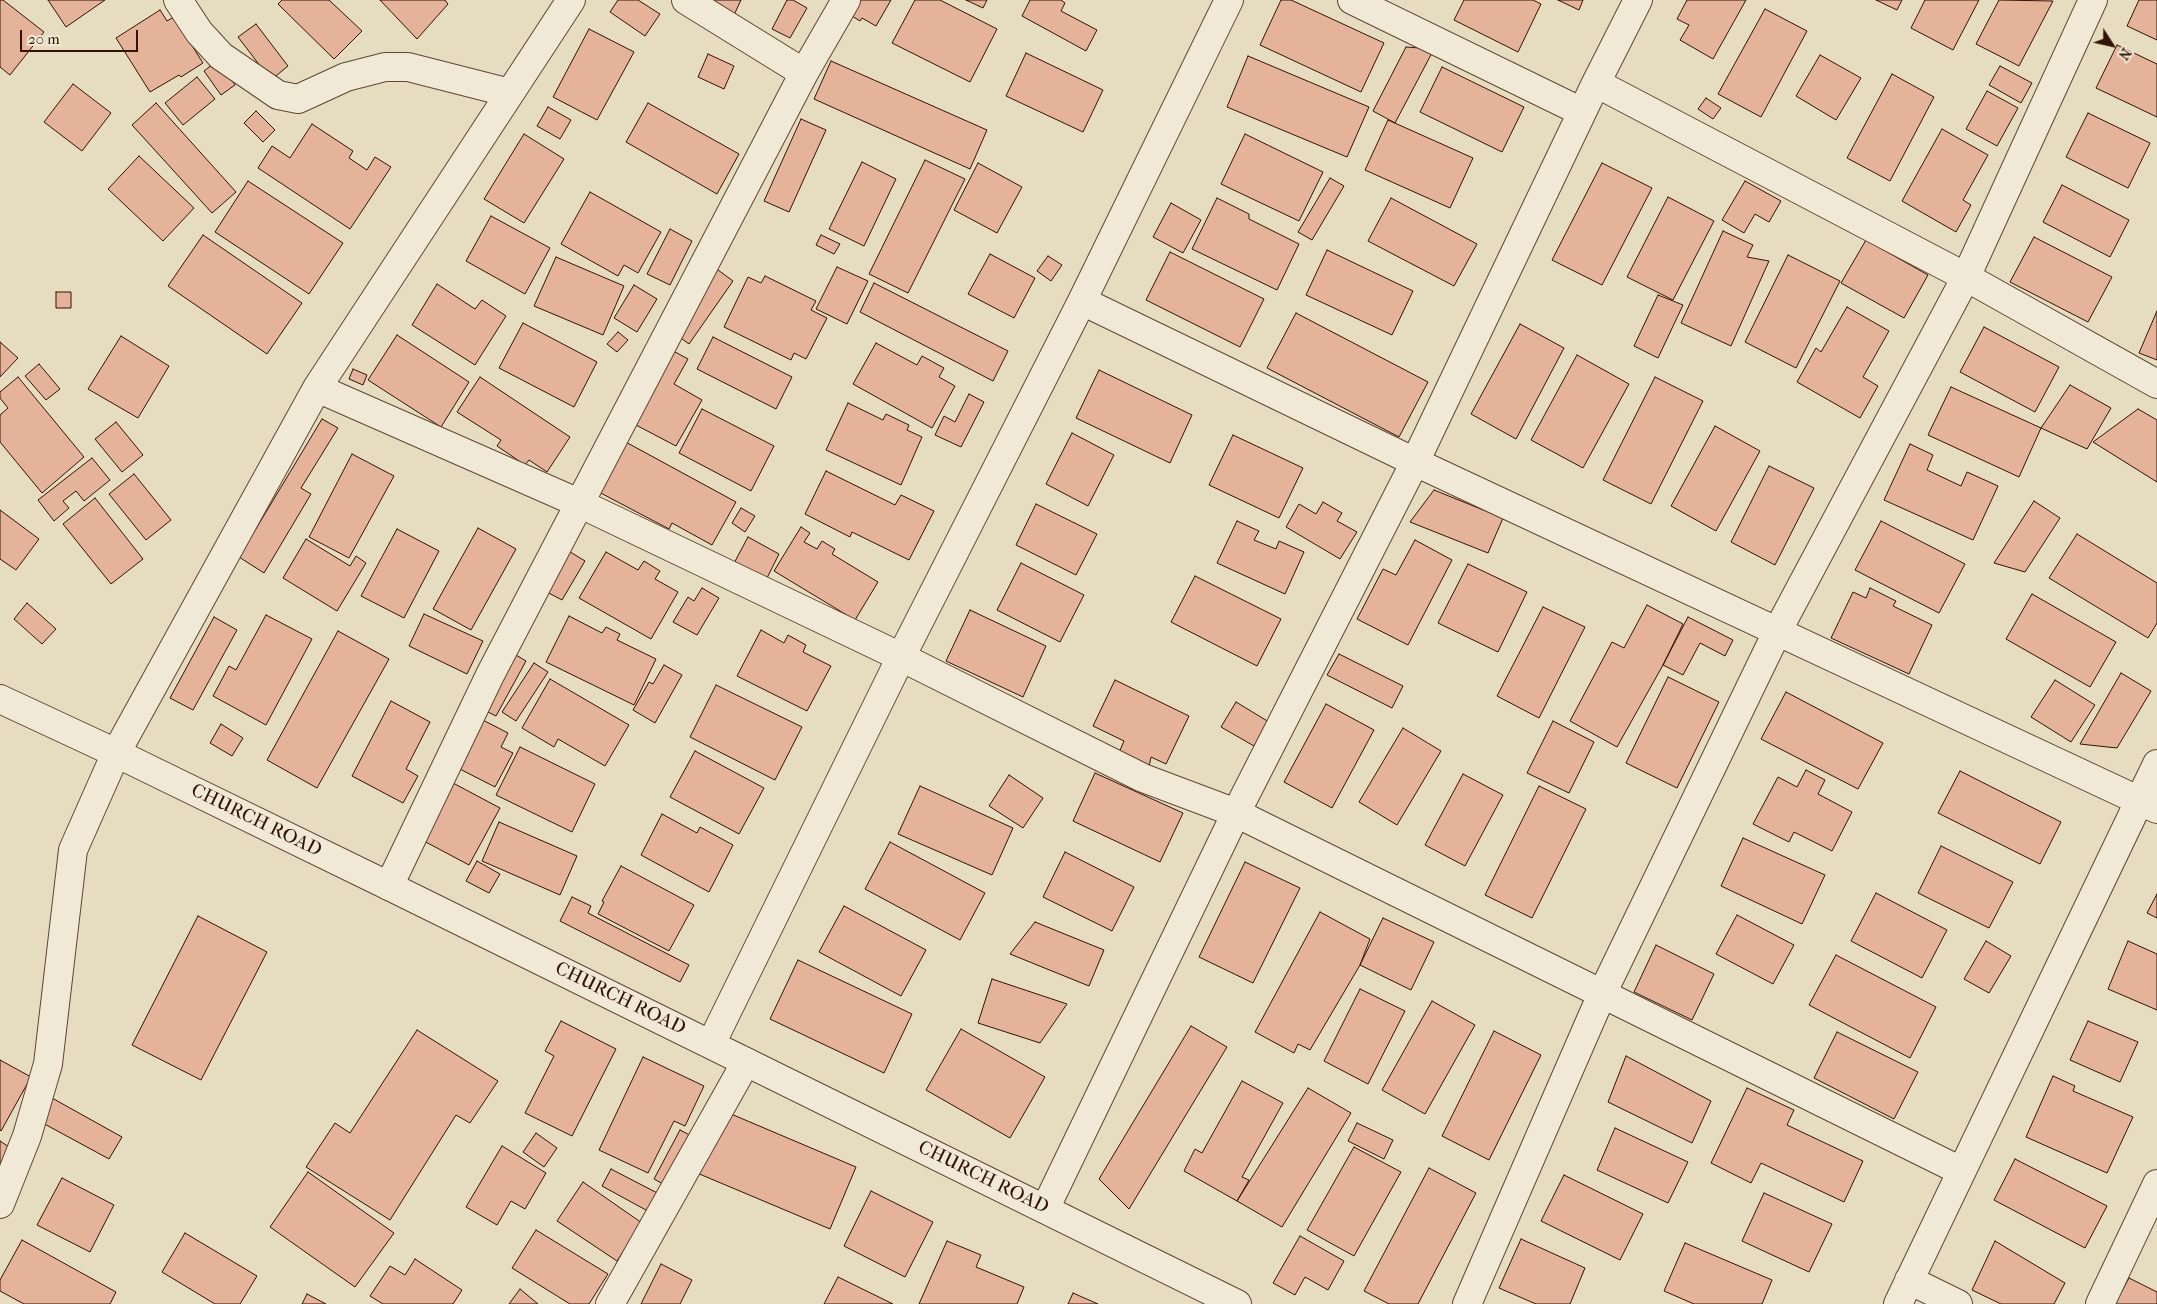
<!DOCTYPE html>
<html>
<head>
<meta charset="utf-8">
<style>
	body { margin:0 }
	#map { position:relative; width:2157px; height:1304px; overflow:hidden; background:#e6ddc0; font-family:"IM FELL French Canon",serif }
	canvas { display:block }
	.north { position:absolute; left:2087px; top:20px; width:50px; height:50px; -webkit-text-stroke:4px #efe9d6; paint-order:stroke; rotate:125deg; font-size:14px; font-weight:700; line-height:20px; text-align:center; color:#331304 }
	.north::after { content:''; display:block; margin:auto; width:18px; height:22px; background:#331304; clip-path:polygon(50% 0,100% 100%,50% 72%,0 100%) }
	.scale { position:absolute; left:20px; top:30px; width:118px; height:22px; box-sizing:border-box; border:2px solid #331304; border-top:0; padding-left:6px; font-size:15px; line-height:18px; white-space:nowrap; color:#331304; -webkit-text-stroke:4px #efe9d6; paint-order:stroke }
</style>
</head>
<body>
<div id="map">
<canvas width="2157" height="1304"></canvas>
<div class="north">N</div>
<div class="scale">20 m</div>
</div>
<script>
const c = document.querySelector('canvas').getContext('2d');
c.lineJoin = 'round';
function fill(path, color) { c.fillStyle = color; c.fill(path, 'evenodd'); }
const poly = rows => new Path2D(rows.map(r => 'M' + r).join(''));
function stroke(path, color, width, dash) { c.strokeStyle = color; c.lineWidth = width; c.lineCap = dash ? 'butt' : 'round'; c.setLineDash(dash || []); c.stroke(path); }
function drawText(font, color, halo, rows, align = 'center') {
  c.font = font + ' "IM FELL French Canon",serif'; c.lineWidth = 5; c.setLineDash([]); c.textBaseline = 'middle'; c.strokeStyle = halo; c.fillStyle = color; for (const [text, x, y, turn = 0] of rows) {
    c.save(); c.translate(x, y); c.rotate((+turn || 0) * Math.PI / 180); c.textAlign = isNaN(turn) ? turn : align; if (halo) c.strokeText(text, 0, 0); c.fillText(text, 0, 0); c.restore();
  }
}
const building = poly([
	[0,0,3,0,44,32,10,75,0,67,0,0],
	[48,0,105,0,66,27,48,0],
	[282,0,329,0,362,31,334,59,278,4,282,0],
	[380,0,445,0,448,4,417,39,380,0],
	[618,0,638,0,660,14,645,36,610,12,618,0],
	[702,0,741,0,734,15,702,0],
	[787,0,793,0,807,8,790,38,772,29,787,0],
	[850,0,891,0,876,26,862,18,860,21,844,11,850,0],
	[915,0,940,0,997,29,970,82,892,43,915,0],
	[966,0,987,0,983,8,966,0],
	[1030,0,1061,0,1065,3,1061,11,1097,30,1086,51,1022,16,1030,0],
	[1281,0,1291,0,1384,43,1361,92,1260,45,1281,0],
	[1464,0,1533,0,1541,4,1518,52,1454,20,1464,0],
	[1558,0,1583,0,1579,10,1558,0],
	[1687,0,1746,0,1713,59,1680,40,1689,25,1677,19,1687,0],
	[1876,0,1902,0,1897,10,1876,0],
	[1925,0,1979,0,1953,50,1911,28,1925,0],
	[1999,0,2053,1,2019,66,1976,44,1999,0],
	[2139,0,2157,0,2157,40,2127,26,2139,0],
	[1765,9,1807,31,1761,117,1718,94,1765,9],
	[160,10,167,21,174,17,203,63,181,77,179,75,150,92,116,38,160,10],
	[256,24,288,66,271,80,238,37,256,24],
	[589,29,634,52,597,120,553,97,589,29],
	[2117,45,2157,64,2157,117,2096,88,2117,45],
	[1406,47,1434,49,1395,123,1373,111,1406,47],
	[1026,53,1103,90,1083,132,1006,96,1026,53],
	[708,54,734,66,724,89,698,77,708,54],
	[1820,55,1861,78,1836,120,1796,96,1820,55],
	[1248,56,1369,107,1347,157,1227,107,1248,56],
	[218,60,235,85,221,95,204,71,218,60],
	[831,61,987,130,970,169,814,99,831,61],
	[2000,66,2032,83,2021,103,1989,85,2000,66],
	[1442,67,1524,107,1502,152,1420,112,1442,67],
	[1892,74,1934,97,1890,181,1847,158,1892,74],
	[197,77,215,99,183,125,165,103,197,77],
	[73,84,111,113,82,151,44,122,73,84],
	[1987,91,2018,108,1997,146,1966,129,1987,91],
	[1706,98,1721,108,1713,119,1698,109,1706,98],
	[156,103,236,192,212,213,132,125,156,103],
	[648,103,739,154,717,194,626,142,648,103],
	[548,107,571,120,560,139,537,126,548,107],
	[256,111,275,130,263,142,244,123,256,111],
	[2088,113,2150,143,2128,188,2066,157,2088,113],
	[801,119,826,130,789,212,764,201,801,119],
	[1388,120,1473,158,1450,208,1365,170,1388,120],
	[312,124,353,151,349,158,367,170,375,157,391,167,350,229,258,168,272,146,290,158,312,124],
	[1942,129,1988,155,1963,200,1971,205,1956,232,1902,201,1942,129],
	[524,134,564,159,524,223,484,199,524,134],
	[1245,134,1323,172,1299,221,1221,184,1245,134],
	[139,156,194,208,163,241,108,189,139,156],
	[925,160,965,179,908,293,869,274,925,160],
	[862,162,896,179,864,246,829,229,862,162],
	[978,163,1022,187,997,233,954,210,978,163],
	[1602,163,1652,188,1602,285,1552,260,1602,163],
	[1330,178,1344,186,1312,240,1298,232,1330,178],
	[248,181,343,243,309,294,215,232,248,181],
	[1745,181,1781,201,1769,222,1755,214,1744,233,1722,220,1745,181],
	[2062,185,2129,220,2110,257,2043,222,2062,185],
	[590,192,661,232,638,273,624,265,618,276,561,244,590,192],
	[1668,197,1714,221,1673,300,1627,277,1668,197],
	[1217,198,1249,214,1249,219,1299,244,1277,290,1192,249,1217,198],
	[1391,198,1477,244,1454,286,1368,241,1391,198],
	[1171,203,1201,220,1183,253,1153,237,1171,203],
	[491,216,550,248,525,294,466,261,491,216],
	[670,229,692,241,670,285,647,274,670,229],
	[1723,231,1753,245,1747,257,1769,261,1731,346,1681,323,1723,231],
	[203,235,302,303,267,354,168,286,203,235],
	[821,235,840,244,834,254,816,245,821,235],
	[2034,237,2112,277,2088,322,2010,282,2034,237],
	[1866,240,1928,275,1904,318,1841,283,1866,240],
	[1327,250,1413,291,1392,335,1306,295,1327,250],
	[1170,252,1264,299,1240,347,1146,300,1170,252],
	[990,254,1035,278,1014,318,968,294,990,254],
	[1788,255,1840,281,1796,368,1745,342,1788,255],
	[1048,256,1062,265,1051,281,1037,271,1048,256],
	[556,257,624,286,603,335,534,306,556,257],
	[714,267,733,281,689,344,678,336,714,267],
	[837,267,868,281,847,324,816,309,837,267],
	[765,276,816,301,811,310,827,318,806,359,794,353,791,360,724,327,748,277,761,283,765,276],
	[874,283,1008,351,993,381,860,312,874,283],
	[437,284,475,309,482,300,506,316,475,365,412,325,437,284],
	[634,285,657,299,637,332,614,318,634,285],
	[56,292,71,292,71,308,56,308,56,292],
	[1658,295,1683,305,1658,358,1634,346,1658,295],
	[1847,307,1889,331,1863,377,1878,386,1860,418,1797,382,1816,348,1821,352,1847,307],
	[2157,311,2157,360,2139,353,2157,311],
	[1296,313,1428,382,1399,437,1267,368,1296,313],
	[523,323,597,362,574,407,499,368,523,323],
	[1520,324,1564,348,1516,439,1471,414,1520,324],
	[1984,327,2059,367,2035,412,1960,372,1984,327],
	[618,332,628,340,617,352,607,344,618,332],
	[397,335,469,382,441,427,368,380,397,335],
	[121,336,169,366,138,418,88,389,121,336],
	[713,337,792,377,776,409,697,369,713,337],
	[0,342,18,358,0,377,0,342],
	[876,343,917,365,922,356,944,368,939,377,955,386,932,428,853,384,876,343],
	[666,347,688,359,674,384,702,400,676,446,634,424,666,347],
	[1577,355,1629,384,1583,468,1531,440,1577,355],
	[39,364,60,389,46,400,25,376,39,364],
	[353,369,367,375,363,385,349,379,353,369],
	[1099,370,1192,415,1170,463,1076,418,1099,370],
	[18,377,84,457,42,493,0,442,0,415,8,408,0,398,0,392,18,377],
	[480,377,570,437,547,472,529,460,525,465,497,446,501,440,457,412,480,377],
	[1655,377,1703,401,1651,504,1603,480,1655,377],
	[2070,385,2111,408,2087,449,2041,428,2070,385],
	[1951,387,2041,428,2019,477,1928,435,1951,387],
	[969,394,984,402,961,447,935,435,944,416,955,422,969,394],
	[848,403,883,420,886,414,909,425,907,430,922,437,901,485,826,450,848,403],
	[702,409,774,446,751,491,679,453,702,409],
	[2138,409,2157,420,2157,482,2093,442,2138,409],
	[322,419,338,428,301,488,311,494,264,573,239,557,322,419],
	[116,422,143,455,122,472,95,439,116,422],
	[1715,426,1760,451,1716,531,1671,506,1715,426],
	[1072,433,1114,455,1088,506,1046,484,1072,433],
	[1233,435,1303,468,1279,518,1209,485,1233,435],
	[622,440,736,502,712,545,672,523,669,529,595,490,622,440],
	[1910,444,1933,455,1927,470,1961,486,1967,472,1998,486,1973,540,1884,500,1910,444],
	[352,454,394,476,349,558,309,537,352,454],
	[92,458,110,480,84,501,76,491,63,501,69,508,54,521,38,500,92,458],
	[1769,466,1814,488,1775,565,1731,542,1769,466],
	[826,471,895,505,901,495,934,511,909,560,852,532,850,537,805,514,826,471],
	[134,474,171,520,146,540,109,494,134,474],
	[1434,490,1503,518,1488,553,1410,522,1434,490],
	[95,498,143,559,111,584,63,524,95,498],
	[2034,501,2060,518,2025,572,1994,563,2034,501],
	[1323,502,1342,513,1337,521,1357,532,1340,559,1286,527,1299,504,1316,514,1323,502],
	[1036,504,1097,534,1076,575,1016,545,1036,504],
	[741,508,755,516,745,532,732,523,741,508],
	[0,510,39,539,16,570,0,559,0,510],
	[1237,521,1259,531,1254,540,1276,549,1279,541,1304,552,1285,594,1217,563,1237,521],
	[1881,521,1965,564,1939,613,1855,570,1881,521],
	[801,527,810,533,804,542,817,549,822,541,835,549,832,554,878,582,855,620,774,571,801,527],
	[478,528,516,549,471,630,433,609,478,528],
	[397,529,439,551,404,618,361,596,397,529],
	[2077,534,2157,583,2157,623,2148,638,2049,578,2077,534],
	[748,537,779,554,764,584,732,567,748,537],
	[306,539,350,566,356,556,366,563,337,611,283,578,306,539],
	[1415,540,1452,560,1408,645,1357,619,1383,569,1396,575,1415,540],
	[567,550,585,561,562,600,543,590,567,550],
	[606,552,638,570,644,561,660,571,655,579,678,592,651,639,579,598,606,552],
	[1021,563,1084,595,1060,642,997,610,1021,563],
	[1468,564,1527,592,1498,652,1438,623,1468,564],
	[1195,576,1281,619,1257,666,1171,622,1195,576],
	[702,588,719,598,697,635,673,622,688,597,694,601,702,588],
	[1870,588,1896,601,1893,606,1932,625,1909,674,1831,638,1853,592,1866,598,1870,588],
	[2032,594,2116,642,2090,687,2006,639,2032,594],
	[27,603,56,629,42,644,14,619,27,603],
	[1647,605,1683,624,1663,665,1617,747,1570,721,1612,642,1624,648,1647,605],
	[1543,607,1585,627,1539,718,1497,696,1543,607],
	[970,610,1046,646,1023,697,946,661,970,610],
	[424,614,483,641,467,674,409,646,424,614],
	[266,615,312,639,266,725,213,696,229,666,236,670,266,615],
	[569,616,602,633,606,627,620,634,617,640,656,659,634,705,546,662,569,616],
	[214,617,237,630,193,710,170,698,214,617],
	[1688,617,1733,640,1725,656,1700,643,1683,675,1663,665,1688,617],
	[761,630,784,643,788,635,806,645,803,652,831,666,807,711,737,676,761,630],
	[338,631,389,659,317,788,267,760,338,631],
	[511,652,526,661,496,716,480,708,511,652],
	[1339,654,1403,686,1392,708,1327,675,1339,654],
	[534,663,548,672,516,721,502,712,534,663],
	[664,665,682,675,655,723,633,710,649,682,653,684,664,665],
	[2121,673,2151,691,2117,748,2080,744,2121,673],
	[1668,677,1719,702,1677,788,1626,763,1668,677],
	[550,679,629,725,605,766,558,739,554,747,522,728,550,679],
	[1115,680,1189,716,1166,764,1151,757,1148,772,1117,757,1124,741,1093,726,1115,680],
	[2055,680,2095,705,2071,742,2031,717,2055,680],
	[716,685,802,727,775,780,690,737,716,685],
	[1786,692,1883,743,1858,789,1761,739,1786,692],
	[391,701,430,722,406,769,418,776,403,803,352,776,391,701],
	[1236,702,1269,722,1254,746,1221,727,1236,702],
	[1326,704,1374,730,1332,808,1284,782,1326,704],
	[477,717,508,733,501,747,513,753,495,787,452,765,477,717],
	[1553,721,1594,742,1569,793,1527,773,1553,721],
	[221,724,243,738,232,756,210,743,221,724],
	[1403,728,1441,751,1397,825,1359,802,1403,728],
	[520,747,595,784,572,832,496,795,520,747],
	[695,751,764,788,739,834,670,797,695,751],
	[1806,770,1825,780,1818,794,1852,812,1832,851,1794,832,1789,842,1753,824,1778,777,1797,787,1806,770],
	[1960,771,2061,822,2040,864,1938,813,1960,771],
	[1095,773,1183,813,1160,862,1073,821,1095,773],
	[1463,774,1503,795,1465,866,1425,845,1463,774],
	[1009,775,1043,798,1023,828,989,806,1009,775],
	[453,783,500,808,469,865,422,840,453,783],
	[920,786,1013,828,992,875,898,834,920,786],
	[1539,786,1586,809,1532,918,1485,895,1539,786],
	[662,814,697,833,700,827,733,845,709,892,641,855,662,814],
	[499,822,577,856,560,895,482,861,499,822],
	[1743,838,1825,875,1802,924,1721,886,1743,838],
	[890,842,985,893,960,940,865,889,890,842],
	[1941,846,2013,882,1989,928,1918,893,1941,846],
	[1065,852,1134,887,1112,931,1043,897,1065,852],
	[477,861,500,874,489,893,466,881,477,861],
	[1245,862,1300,888,1253,983,1199,957,1245,862],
	[621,866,694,905,669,951,598,914,604,902,602,901,621,866],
	[1876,893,1947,930,1922,978,1851,941,1876,893],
	[2157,894,2157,918,2147,913,2157,894],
	[572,897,591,906,588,913,689,965,680,982,560,921,572,897],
	[844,906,926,950,901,996,819,952,844,906],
	[1320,912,1370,939,1360,965,1310,1050,1298,1044,1294,1053,1255,1032,1320,912],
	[1737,915,1794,945,1773,984,1716,954,1737,915],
	[198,916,267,952,201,1080,132,1045,198,916],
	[1383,918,1434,942,1411,990,1360,965,1383,918],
	[1035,922,1104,950,1089,986,1010,954,1035,922],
	[1986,941,2011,956,1989,993,1964,979,1986,941],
	[2128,941,2157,954,2157,1010,2108,989,2128,941],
	[1656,945,1714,974,1692,1020,1634,992,1656,945],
	[1836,955,1936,1007,1910,1058,1809,1005,1836,955],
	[798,960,912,1014,884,1073,770,1019,798,960],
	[992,979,1067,1004,1040,1043,978,1023,992,979],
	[1360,989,1405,1011,1368,1084,1324,1061,1360,989],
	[1432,1001,1475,1025,1425,1114,1382,1090,1432,1001],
	[561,1021,616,1049,572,1136,525,1113,554,1056,545,1051,561,1021],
	[2088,1021,2138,1042,2120,1082,2070,1060,2088,1021],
	[1191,1026,1227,1047,1129,1209,1099,1179,1191,1026],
	[961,1029,1045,1077,1010,1138,926,1090,961,1029],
	[417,1030,498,1081,470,1123,456,1115,390,1220,306,1167,335,1123,350,1133,417,1030],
	[1494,1031,1541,1055,1489,1160,1442,1136,1494,1031],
	[1837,1032,1918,1072,1894,1119,1814,1078,1837,1032],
	[1626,1056,1711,1101,1692,1143,1608,1102,1626,1056],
	[643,1057,704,1086,685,1126,674,1121,648,1173,599,1150,643,1057],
	[0,1060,31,1077,1,1131,0,1130,0,1060],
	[2053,1076,2075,1086,2073,1091,2133,1117,2107,1173,2026,1137,2053,1076],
	[1242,1081,1283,1103,1242,1177,1249,1180,1237,1201,1184,1171,1195,1149,1202,1153,1242,1081],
	[1308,1088,1351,1113,1282,1227,1237,1201,1308,1088],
	[1747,1088,1794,1110,1787,1125,1863,1161,1844,1202,1761,1163,1751,1183,1711,1163,1747,1088],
	[52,1098,122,1137,109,1159,39,1121,52,1098],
	[724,1111,856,1167,830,1229,697,1173,724,1111],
	[1357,1123,1393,1140,1384,1159,1348,1141,1357,1123],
	[1615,1128,1688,1162,1668,1203,1597,1170,1615,1128],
	[680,1130,699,1140,672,1189,654,1179,680,1130],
	[536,1133,557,1148,544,1167,523,1152,536,1133],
	[0,1141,12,1149,0,1169,0,1141],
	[502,1146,546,1173,525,1209,511,1201,497,1225,466,1207,502,1146],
	[1354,1147,1401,1172,1354,1256,1307,1230,1354,1147],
	[2015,1159,2107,1206,2085,1248,1994,1200,2015,1159],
	[1429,1168,1476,1193,1418,1304,1389,1304,1364,1291,1429,1168],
	[611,1169,665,1197,655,1215,602,1186,611,1169],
	[308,1172,394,1233,355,1287,270,1227,308,1172],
	[1564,1175,1643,1214,1620,1260,1541,1221,1564,1175],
	[62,1178,114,1205,90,1252,37,1225,62,1178],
	[583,1182,642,1223,617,1261,557,1221,583,1182],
	[871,1191,933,1222,905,1277,844,1246,871,1191],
	[1764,1193,1832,1224,1809,1272,1742,1241,1764,1193],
	[536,1230,608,1274,589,1304,570,1304,512,1268,536,1230],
	[185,1233,257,1276,240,1304,215,1304,162,1272,185,1233],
	[1300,1236,1344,1261,1328,1290,1305,1277,1295,1295,1273,1283,1300,1236],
	[1521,1239,1585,1268,1570,1304,1536,1304,1499,1288,1521,1239],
	[22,1240,116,1292,110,1304,24,1304,0,1291,0,1280,22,1240],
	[947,1241,981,1255,976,1267,1024,1287,1017,1304,919,1304,947,1241],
	[1995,1241,2065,1283,2054,1304,2001,1304,1972,1290,1995,1241],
	[1685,1243,1772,1280,1762,1304,1694,1304,1664,1291,1685,1243],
	[415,1259,462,1290,453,1304,383,1304,370,1296,390,1266,405,1275,415,1259],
	[661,1264,692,1280,680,1304,641,1304,661,1264],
	[838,1277,893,1304,824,1304,838,1277],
	[2129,1278,2157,1292,2157,1304,2115,1304,2129,1278],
	[520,1289,538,1304,509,1304,520,1289],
	[1073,1293,1098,1304,1068,1304,1073,1293],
	[307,1294,326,1304,302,1304,307,1294]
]);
const minor = poly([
	[178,0,199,32,221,56,278,95,298,99,346,77,385,67,408,67,510,93],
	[686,0,804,73],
	[1352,0,1582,112],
	[1596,83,1966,277,2157,384],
	[1082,301,1415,462,2157,809],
	[317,388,581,504,901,657,1143,778,1236,813,1961,1171],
	[389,886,490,675,804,73,846,0],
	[711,1044,901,657,1082,301,1229,0],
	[0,1204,27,1136,48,1064,73,850,116,753,317,388,571,0],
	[1045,1209,1236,813,1415,462,1596,83,1638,0],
	[1909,1280,1958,1304],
	[610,1304,746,1062],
	[1467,1304,1602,994,1778,630,1966,277,2093,0],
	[1898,1304,2157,764],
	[2100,1304,2157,1184]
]);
const tertiary = poly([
	[0,699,116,753,389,886,1237,1304]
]);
const streetNames = [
	["CHURCH ROAD",256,821,26],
	["CHURCH ROAD",620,999,26],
	["CHURCH ROAD",983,1178,26]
];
fill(building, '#e5b399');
stroke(building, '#331304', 1);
stroke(minor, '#604633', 30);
stroke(tertiary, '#604633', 30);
stroke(minor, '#efe9d6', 28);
stroke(tertiary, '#efe9d6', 28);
drawText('19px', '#331304', '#efe9d6', streetNames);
</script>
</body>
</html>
